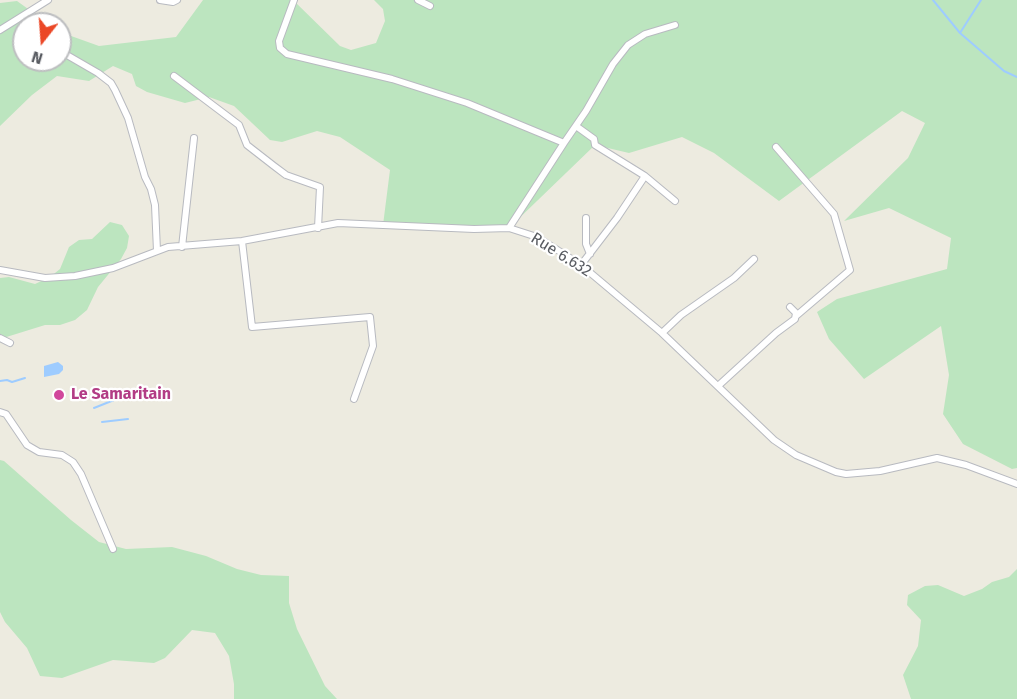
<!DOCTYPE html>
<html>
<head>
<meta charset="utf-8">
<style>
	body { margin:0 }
	#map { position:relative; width:1017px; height:699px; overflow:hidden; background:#edebe0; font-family:"Fira Sans",sans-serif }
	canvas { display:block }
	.north { position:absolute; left:12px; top:12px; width:60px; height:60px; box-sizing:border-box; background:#fff; border:2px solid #bdbec0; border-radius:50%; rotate:197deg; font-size:16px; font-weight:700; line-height:24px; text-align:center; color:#595c62 }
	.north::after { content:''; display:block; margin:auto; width:21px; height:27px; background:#eb4827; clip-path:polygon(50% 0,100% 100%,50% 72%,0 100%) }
</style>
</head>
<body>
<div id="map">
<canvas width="1017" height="699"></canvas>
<div class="north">N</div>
</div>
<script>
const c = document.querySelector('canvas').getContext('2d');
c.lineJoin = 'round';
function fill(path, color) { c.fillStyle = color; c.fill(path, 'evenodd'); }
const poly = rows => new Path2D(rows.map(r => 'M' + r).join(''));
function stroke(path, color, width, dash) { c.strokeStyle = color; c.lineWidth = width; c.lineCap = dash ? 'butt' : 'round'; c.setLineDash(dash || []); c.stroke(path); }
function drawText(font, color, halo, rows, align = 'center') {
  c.font = font + ' "Fira Sans",sans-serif'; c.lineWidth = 4.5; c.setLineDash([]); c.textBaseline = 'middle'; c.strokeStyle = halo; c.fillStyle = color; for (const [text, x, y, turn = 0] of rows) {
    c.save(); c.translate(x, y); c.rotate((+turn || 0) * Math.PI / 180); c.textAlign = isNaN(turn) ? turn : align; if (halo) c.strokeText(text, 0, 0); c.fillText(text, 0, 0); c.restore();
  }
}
const green = poly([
	[203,0,293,0,340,46,351,50,376,43,385,21,383,9,374,0,1017,0,1017,468,1012,469,963,444,943,414,949,375,941,326,864,379,829,339,817,312,837,299,947,269,951,238,889,208,844,221,908,158,925,123,902,111,779,201,714,153,682,137,629,153,595,145,509,228,383,225,390,170,340,137,317,131,282,142,270,140,234,106,209,97,185,103,147,92,136,86,132,74,113,66,89,81,57,76,32,95,0,126,0,3,17,1,49,24,24,24,24,60,60,60,60,32,99,46,176,37],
	[110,222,122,225,129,236,127,248,121,259,98,287,87,310,75,320,60,325,45,325,0,339,0,278,9,277,35,284,50,277,60,269,69,247,79,240,92,239],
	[0,460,4,461,71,520,99,542,126,549,172,547,206,556,237,569,261,575,289,576,289,603,297,629,325,686,337,699,234,699,234,684,229,656,215,633,192,630,165,658,154,663,113,660,62,678,40,676,27,648,5,622,0,612],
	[1017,569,1017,699,911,699,903,675,918,646,921,620,907,605,908,595,925,586,938,585,964,596,982,589,992,582,1009,577]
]);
const water = poly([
	[58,362,63,366,63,370,59,374,44,377,44,366]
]);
const stream = poly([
	[933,0,960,33,1004,71,1017,77],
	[960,33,981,0],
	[0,381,7,380,12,382,25,378],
	[94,408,124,396],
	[102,422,128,419]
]);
const street = poly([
	[160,0,173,2,177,0],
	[294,0,279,41,280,48,287,54,392,79,467,103,564,143],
	[418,0,430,6],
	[0,30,48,0],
	[60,51,98,73,111,83,115,90,128,118,145,177,151,189,155,205,157,251],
	[174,76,239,125,247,145,274,166,286,175,320,187,318,228],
	[576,126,594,139,595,145,645,176,675,201],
	[776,147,834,214,850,270,796,316],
	[586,218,586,244,590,254],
	[509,228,564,143,586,111,613,64,628,45,645,34,675,25],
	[242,241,252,327,370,317,373,346,354,399],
	[182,247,194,138],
	[581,265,617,218,645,176],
	[0,270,45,278,75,276,113,268,168,247,242,241,338,223,474,229,509,228,537,237,581,265,662,333,774,440,796,455,836,472,846,474,880,471,937,458,966,465,1017,484],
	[662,333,681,315,734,278,754,259],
	[0,338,10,343],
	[718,386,776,333,795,319,796,313,790,307],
	[0,412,6,414,27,445,39,452,62,455,73,462,81,474,113,549]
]);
const markers = [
	[59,395,6,"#d1479c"]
];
const streetNames = [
	["Rue 6.632",561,255,32]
];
const hotelNames = [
	["Le Samaritain",71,395]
];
fill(green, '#bce5bf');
fill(water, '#9eccff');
stroke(stream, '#9eccff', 2);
stroke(street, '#b8bac0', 8);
stroke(street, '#fff', 6);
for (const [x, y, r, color] of markers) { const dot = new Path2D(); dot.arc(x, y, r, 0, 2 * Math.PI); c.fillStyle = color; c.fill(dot); stroke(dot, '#fff', 2); }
drawText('16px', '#595c62', '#fff', streetNames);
drawText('bold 16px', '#b23c85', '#fff', hotelNames, 'left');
</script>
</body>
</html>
